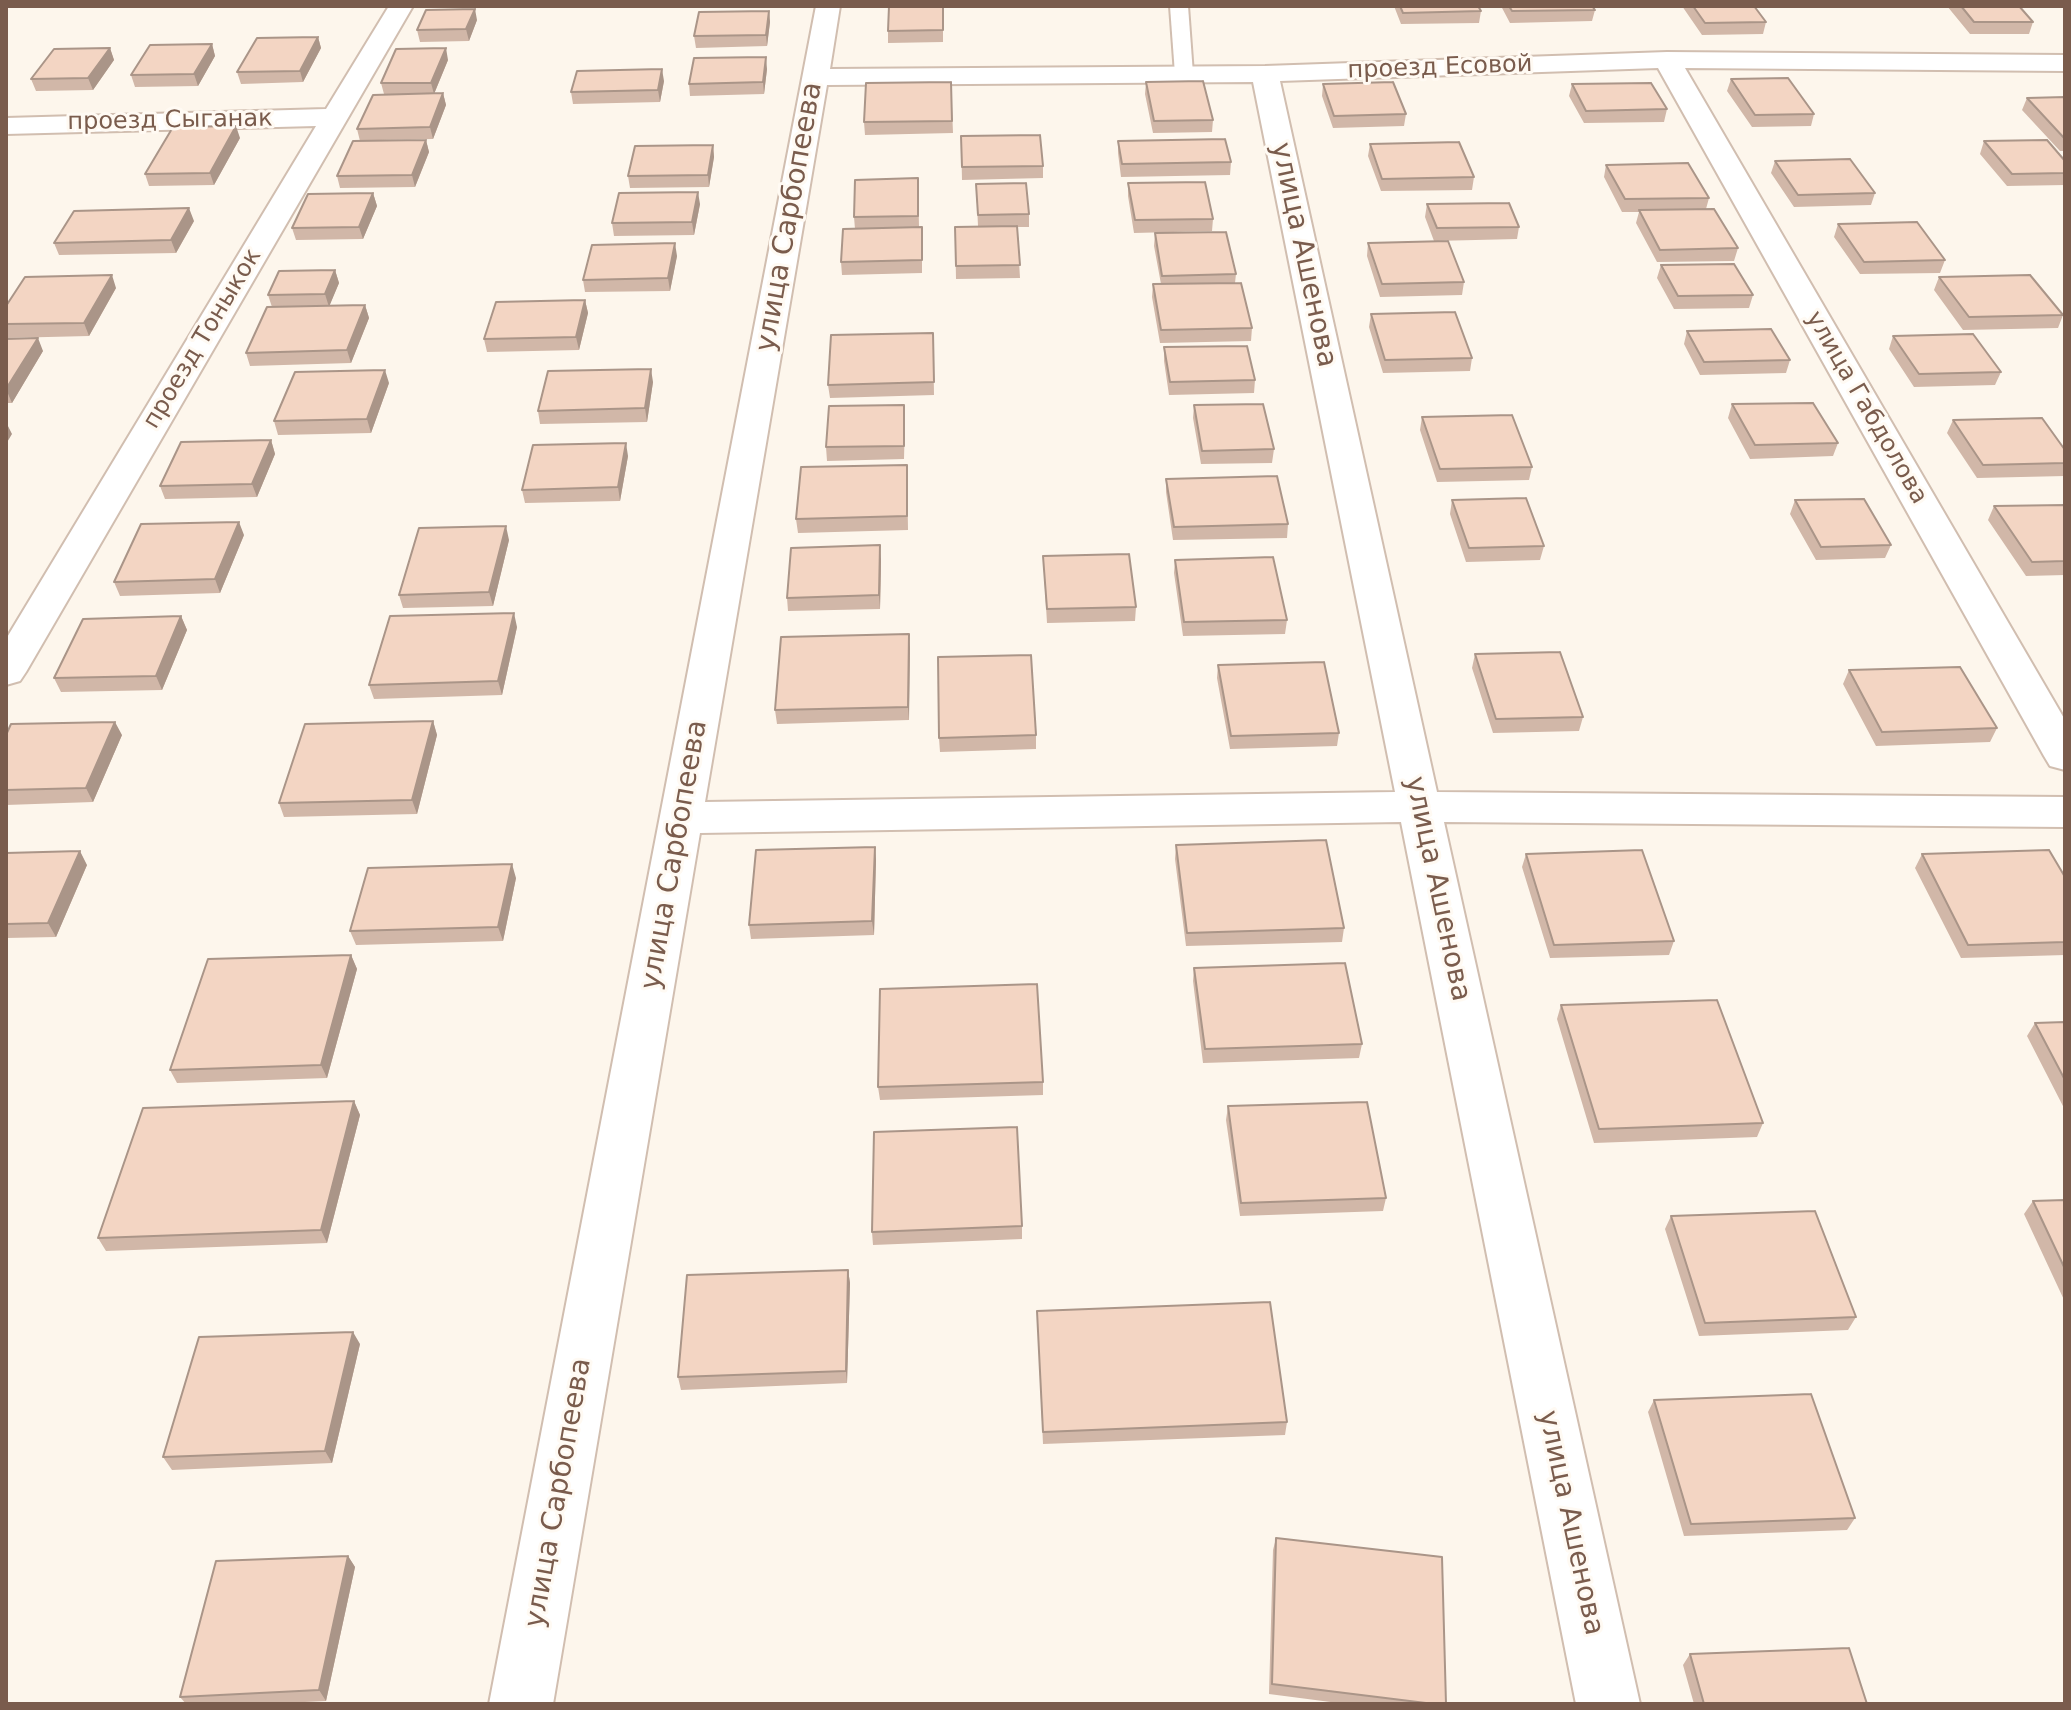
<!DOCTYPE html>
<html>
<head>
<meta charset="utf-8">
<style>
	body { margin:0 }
	#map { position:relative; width:2071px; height:1710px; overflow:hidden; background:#fdf6ec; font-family:"DejaVu Sans",sans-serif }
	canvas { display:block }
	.frame { position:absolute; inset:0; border:8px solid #7a5c4d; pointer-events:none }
</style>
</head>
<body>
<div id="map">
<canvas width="2071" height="1710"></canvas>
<div class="frame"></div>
</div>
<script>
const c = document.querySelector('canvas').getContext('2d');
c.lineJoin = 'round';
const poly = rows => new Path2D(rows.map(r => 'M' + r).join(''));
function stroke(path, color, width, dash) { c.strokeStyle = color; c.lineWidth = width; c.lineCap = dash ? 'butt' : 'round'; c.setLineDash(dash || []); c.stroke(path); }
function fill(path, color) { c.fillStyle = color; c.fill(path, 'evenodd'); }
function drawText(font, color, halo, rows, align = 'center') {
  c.font = font + ' "DejaVu Sans",sans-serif'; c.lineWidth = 6; c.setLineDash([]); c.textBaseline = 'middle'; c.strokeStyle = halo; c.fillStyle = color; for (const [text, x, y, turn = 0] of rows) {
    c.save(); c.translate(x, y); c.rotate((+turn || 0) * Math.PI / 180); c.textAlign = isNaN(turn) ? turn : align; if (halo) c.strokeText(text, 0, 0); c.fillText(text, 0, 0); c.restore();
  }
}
const service = poly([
	[1170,6,1188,6,1193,74,1184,79,1175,74,1170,6]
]);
const minor = poly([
	[389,6,413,6,26,672,20,681,6,685,6,639,316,126,6,134,6,118,326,109,389,6],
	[816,6,840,6,830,69,1265,66,1667,52,2065,55,2065,71,1685,68,2065,720,2065,770,2050,766,2044,756,1658,68,1280,81,1437,792,2065,797,2065,827,1444,822,1640,1704,1576,1704,1401,822,700,833,553,1704,489,1704,816,6],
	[1253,82,1395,792,705,802,827,85,1253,82]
]);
const wall = poly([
	[943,6,943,42,888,43,888,31],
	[1394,6,1478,6,1481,11,1479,23,1401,24],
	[1501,6,1592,6,1595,10,1592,21,1510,23],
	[1682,6,1754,6,1766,22,1763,34,1702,35],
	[1947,6,2019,6,2033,22,2029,34,1970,34],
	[769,11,770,22,767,46,696,48,694,36],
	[477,20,469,41,420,42,417,30],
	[318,37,321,48,303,82,241,84,237,72],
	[212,44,215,56,198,86,135,87,131,75],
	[110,48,114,60,93,90,36,91,31,79],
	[448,60,434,94,443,93,446,105,433,139,380,140,426,140,429,152,415,187,340,188,337,176,360,141,357,129,384,94,381,83],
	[767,69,764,94,690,96,689,84],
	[1731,79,1814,114,1811,126,1752,127,1727,91],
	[664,81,660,102,573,104,571,92],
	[951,82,953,133,865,135,864,122],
	[1146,82,1213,120,1212,132,1153,133,1145,94],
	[1323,84,1406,114,1404,126,1333,128,1322,96],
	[1572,84,1667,109,1664,122,1584,123,1569,96],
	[2065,97,2065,151,2060,151,2022,110,2027,98],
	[961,136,1043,166,1043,178,962,180],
	[240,138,214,185,149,186,145,174],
	[1118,141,1231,162,1230,175,1121,177,1118,153],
	[1984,141,2065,161,2065,185,2007,186,1980,154],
	[1370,144,1474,177,1472,190,1381,191,1368,156],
	[713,145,714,157,709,187,630,188,628,176],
	[1775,161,1875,193,1871,205,1794,207,1771,173],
	[1606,165,1709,198,1706,209,1738,248,1734,261,1657,262,1636,223,1639,212,1622,212,1604,177],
	[918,178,919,227,922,240,922,273,842,275,841,262,855,229,854,217],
	[1128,183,1213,219,1212,231,1134,233,1128,196],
	[976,184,1029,214,1029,227,1017,227,1020,278,956,279,955,227,978,226],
	[373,193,377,206,363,239,296,240,292,228],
	[700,204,694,235,614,236,612,223],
	[1427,204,1519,227,1517,239,1434,241,1425,217],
	[194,221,176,253,59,255,54,243],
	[1838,224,1945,260,1940,273,1860,274,1834,237],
	[1155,233,1236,274,1235,283,1252,328,1251,341,1160,343,1152,297,1153,284,1161,284,1154,246],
	[1368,243,1464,282,1462,295,1380,297,1367,256],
	[677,256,670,291,585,292,583,280],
	[1661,265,1753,295,1749,308,1674,309,1657,278],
	[335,270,339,283,329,306,365,305,369,318,351,363,250,366,246,353,272,307,268,295],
	[1939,277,2063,315,2058,328,1963,330,1934,290],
	[116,288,89,336,6,338,6,306],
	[585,300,588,313,579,350,487,352,484,339],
	[1371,314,1472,358,1470,371,1383,373,1369,327],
	[1687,331,1790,360,1786,373,1700,375,1684,344],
	[933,333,934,395,830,398,828,385],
	[1893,336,2001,372,1995,385,1914,387,1889,349],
	[6,339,43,351,12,403,6,403],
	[1164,347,1255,380,1254,393,1169,395,1164,361],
	[653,382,647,422,540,424,538,411],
	[389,383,371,433,278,435,274,421],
	[1732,404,1838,443,1833,456,1750,459,1728,418],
	[1194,405,1274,449,1272,463,1201,464,1193,418],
	[1422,417,1532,467,1529,480,1437,482,1420,430],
	[905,418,904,459,827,461,826,447],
	[1953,420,2065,450,2065,476,1977,478,1947,433],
	[271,440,275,454,257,497,165,499,160,486],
	[628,456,620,501,525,503,522,490],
	[907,465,908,530,798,533,796,519],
	[1166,479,1288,524,1287,538,1173,540,1166,492],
	[1452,500,1544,546,1540,560,1466,562,1450,514],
	[1795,500,1891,545,1885,558,1816,560,1790,514],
	[2065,505,2065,575,2026,576,1988,520,1994,506],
	[244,535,220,593,120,596,114,582],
	[509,540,493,606,403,608,399,595],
	[1043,556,1136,607,1135,621,1047,623],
	[881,559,880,609,788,611,787,598],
	[1175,560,1287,620,1285,634,1183,636,1174,573],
	[181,616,187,630,162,690,61,692,54,678],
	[517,627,502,695,374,699,369,685],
	[909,634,909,720,777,724,775,710],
	[1475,654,1583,717,1579,731,1493,733,1472,668],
	[1218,665,1339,733,1337,746,1230,749,1217,678],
	[1849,670,1997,728,1990,742,1876,746,1843,684],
	[433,721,437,735,417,814,284,817,279,803],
	[6,735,122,735,93,802,6,805],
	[1036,735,1036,749,940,752,939,738],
	[1176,845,1344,928,1342,942,1186,946,1175,859],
	[875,847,876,860,874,935,751,939,749,925],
	[6,853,87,865,56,937,6,938],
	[1526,854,1674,941,1669,955,1550,958,1522,867],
	[1922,854,2065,877,2065,955,1961,958,1915,868],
	[516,878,503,941,356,945,350,931],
	[351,955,357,969,327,1078,177,1083,170,1070],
	[1194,968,1362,1044,1359,1058,1203,1063,1193,981],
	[1561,1005,1763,1123,1757,1137,1594,1143,1557,1019],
	[2065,1022,2065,1110,2027,1036,2035,1023],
	[1043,1082,1043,1095,880,1100,878,1087],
	[354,1101,360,1115,327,1243,106,1251,98,1238],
	[1228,1106,1386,1198,1383,1211,1240,1216,1226,1120],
	[2065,1200,2065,1302,2024,1214,2033,1201],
	[1671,1216,1856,1317,1848,1330,1699,1336,1665,1229],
	[1022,1226,1022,1239,873,1245,872,1232],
	[848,1270,850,1283,847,1383,681,1390,678,1377],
	[1037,1311,1287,1422,1285,1435,1043,1444],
	[360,1344,332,1463,172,1470,163,1457],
	[1654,1400,1855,1518,1847,1530,1684,1536,1648,1412],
	[1276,1538,1446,1704,1346,1704,1269,1694,1273,1550],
	[348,1556,355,1567,326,1701,263,1704,186,1704,180,1697],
	[1690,1654,1867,1704,1694,1704,1683,1665]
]);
const shadedWall = poly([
	[475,9,477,20,469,41,466,29],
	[769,11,770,22,767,46,766,35],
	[318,37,321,48,303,82,300,71],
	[212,44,215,56,198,86,194,74],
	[110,48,114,60,93,90,88,78],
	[446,48,448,60,434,94,431,83],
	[766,57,767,69,764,94,763,82],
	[662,69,664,81,660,102,658,90],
	[443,93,446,105,433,139,430,127],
	[236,126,240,138,214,185,210,173],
	[426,140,429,152,415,187,412,175],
	[713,145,714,157,709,187,708,175],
	[698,192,700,204,694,235,692,222],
	[373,193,377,206,363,239,359,227],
	[189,208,194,221,176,253,171,240],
	[675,243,677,256,670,291,668,278],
	[335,270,339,283,329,307,325,294],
	[112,275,116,288,89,336,84,323],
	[585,300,588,313,579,350,576,337],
	[365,305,369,318,351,363,347,350],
	[38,338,43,351,12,403,6,389],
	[651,369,653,382,647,422,645,408],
	[385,370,389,383,371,433,367,419],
	[6,422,12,434,6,444],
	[271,440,275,454,257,497,252,484],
	[626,443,628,456,620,501,618,487],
	[239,522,244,535,220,593,215,579],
	[506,526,509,540,493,606,489,592],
	[880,545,881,559,880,609,879,595],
	[514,613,517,627,502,695,498,681],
	[181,616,187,630,162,690,156,676],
	[909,634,910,648,909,720,908,707],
	[433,721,437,735,417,814,412,800],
	[115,722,122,735,93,802,86,788],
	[875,847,876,860,874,935,872,921],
	[80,851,87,865,56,937,48,923],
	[512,864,516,878,503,941,498,927],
	[351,955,357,969,327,1078,321,1065],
	[354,1101,360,1115,327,1243,321,1230],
	[848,1270,850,1283,847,1383,846,1371],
	[353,1332,360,1344,332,1463,325,1451],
	[348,1556,355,1567,326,1701,319,1690]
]);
const building = poly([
	[889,6,943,6,943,30,888,31,889,6],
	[1400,6,1478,6,1481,11,1403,13,1400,6],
	[1509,6,1592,6,1595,10,1512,11,1509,6],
	[1693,6,1754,6,1766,22,1705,23,1693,6],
	[1961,6,2019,6,2033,22,1974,22,1961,6],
	[475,9,466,29,417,30,426,10,475,9],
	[769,11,766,35,694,36,699,12,769,11],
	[318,37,300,71,237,72,257,38,318,37],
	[212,44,194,74,131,75,150,45,212,44],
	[110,48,88,78,31,79,54,49,110,48],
	[446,48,431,83,381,83,396,49,446,48],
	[766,57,763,82,689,84,694,58,766,57],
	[662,69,658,90,571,92,577,71,662,69],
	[1788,78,1814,114,1755,115,1731,79,1788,78],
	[1203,81,1213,120,1154,121,1146,82,1203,81],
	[951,82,952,121,864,122,866,83,951,82],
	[1393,82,1406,114,1334,116,1323,84,1393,82],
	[1651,83,1667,109,1586,111,1572,84,1651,83],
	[443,93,430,127,357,129,373,95,443,93],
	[2065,97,2065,139,2027,98,2065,97],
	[236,126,210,173,145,174,173,127,236,126],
	[1040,135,1043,166,962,167,961,136,1040,135],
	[1225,139,1231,162,1122,164,1118,141,1225,139],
	[426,140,412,175,337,176,353,141,426,140],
	[2047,140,2065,161,2065,173,2012,174,1984,141,2047,140],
	[1459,142,1474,177,1382,179,1370,144,1459,142],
	[713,145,708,175,628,176,635,146,713,145],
	[1850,159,1875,193,1798,195,1775,161,1850,159],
	[1688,163,1709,198,1625,199,1606,165,1688,163],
	[918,178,918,216,854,217,855,180,918,178],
	[1205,182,1213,219,1135,220,1128,183,1205,182],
	[1026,183,1029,214,978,215,976,184,1026,183],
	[698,192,692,222,612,223,619,193,698,192],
	[373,193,359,227,292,228,308,194,373,193],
	[1509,203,1519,227,1437,228,1427,204,1509,203],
	[189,208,171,240,54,243,74,211,189,208],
	[1714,209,1738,248,1660,250,1639,210,1714,209],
	[1917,222,1945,260,1864,262,1838,224,1917,222],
	[1017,226,1020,265,956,266,955,227,1017,226],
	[922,227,922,260,841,262,843,229,922,227],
	[1226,232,1236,274,1162,276,1155,233,1226,232],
	[1448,241,1464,282,1382,284,1368,243,1448,241],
	[675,243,668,278,583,280,592,245,675,243],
	[1734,264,1753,295,1678,296,1661,265,1734,264],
	[335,270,325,294,268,295,279,271,335,270],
	[112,275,84,323,6,324,6,306,25,277,112,275],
	[2030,275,2063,315,1969,317,1939,277,2030,275],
	[1241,283,1252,328,1161,330,1153,284,1241,283],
	[585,300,576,337,484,339,496,302,585,300],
	[365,305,347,350,246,353,267,307,365,305],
	[1455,312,1472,358,1385,360,1371,314,1455,312],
	[1771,329,1790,360,1704,362,1687,331,1771,329],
	[933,333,934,382,828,385,831,335,933,333],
	[1973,334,2001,372,1919,374,1893,336,1973,334],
	[38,338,6,389,6,339,38,338],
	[1247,346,1255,380,1170,382,1164,347,1247,346],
	[651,369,645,408,538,411,548,371,651,369],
	[385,370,367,419,274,421,295,372,385,370],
	[1813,403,1838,443,1755,445,1732,404,1813,403],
	[1263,404,1274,449,1202,451,1194,405,1263,404],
	[904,405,904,446,826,447,829,406,904,405],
	[1512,415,1532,467,1440,469,1422,417,1512,415],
	[2042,418,2065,450,2065,463,1983,465,1953,420,2042,418],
	[271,440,252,484,160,486,181,442,271,440],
	[626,443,618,487,522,490,533,445,626,443],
	[907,465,907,516,796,519,801,467,907,465],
	[1277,476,1288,524,1174,527,1166,479,1277,476],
	[1526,498,1544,546,1469,548,1452,500,1526,498],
	[1864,499,1891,545,1821,547,1795,500,1864,499],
	[2065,505,2065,561,2032,562,1994,506,2065,505],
	[239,522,215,579,114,582,141,524,239,522],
	[506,526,489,592,399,595,419,528,506,526],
	[880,545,879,595,787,598,791,548,880,545],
	[1129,554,1136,607,1047,609,1043,556,1129,554],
	[1273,557,1287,620,1184,622,1175,560,1273,557],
	[514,613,498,681,369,685,390,616,514,613],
	[181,616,156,676,54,678,83,619,181,616],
	[909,634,908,707,775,710,781,637,909,634],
	[1560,652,1583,717,1496,719,1475,654,1560,652],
	[1031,655,1036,735,939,738,938,657,1031,655],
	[1324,662,1339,733,1231,736,1218,665,1324,662],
	[1960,667,1997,728,1882,732,1849,670,1960,667],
	[433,721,412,800,279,803,305,724,433,721],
	[115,722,86,788,6,790,6,735,11,724,115,722],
	[1326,840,1344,928,1187,933,1176,845,1326,840],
	[875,847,872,921,749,925,756,850,875,847],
	[1642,850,1674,941,1554,945,1526,854,1642,850],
	[2049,850,2065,877,2065,942,1968,945,1922,854,2049,850],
	[80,851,48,923,6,924,6,853,80,851],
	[512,864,498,927,350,931,368,868,512,864],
	[351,955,321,1065,170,1070,208,959,351,955],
	[1345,963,1362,1044,1205,1049,1194,968,1345,963],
	[1037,984,1043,1082,878,1087,880,989,1037,984],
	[1717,1000,1763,1123,1599,1129,1561,1005,1717,1000],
	[2065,1022,2065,1080,2035,1023,2065,1022],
	[354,1101,321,1230,98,1238,143,1108,354,1101],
	[1367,1102,1386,1198,1241,1203,1228,1106,1367,1102],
	[1017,1127,1022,1226,872,1232,874,1132,1017,1127],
	[2065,1200,2065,1269,2033,1201,2065,1200],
	[1815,1211,1856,1317,1705,1323,1671,1216,1815,1211],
	[848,1270,846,1371,678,1377,687,1275,848,1270],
	[1270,1302,1287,1422,1043,1432,1037,1311,1270,1302],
	[353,1332,325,1451,163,1457,199,1337,353,1332],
	[1811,1394,1855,1518,1691,1524,1654,1400,1811,1394],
	[1276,1538,1442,1557,1446,1704,1434,1704,1272,1684,1276,1538],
	[348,1556,319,1690,180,1697,216,1561,348,1556],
	[1849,1648,1867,1704,1704,1704,1690,1654,1849,1648]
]);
const farStreetnames = [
	["проезд Есовой",1440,68,-2],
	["проезд Сыганак",170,121,-1],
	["проезд Тоныкок",203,339,-59],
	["улица Габдолова",1866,408,60]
];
const streetNames = [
	["улица Сарбопеева",790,217,-80],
	["улица Ашенова",1303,255,78],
	["улица Сарбопеева",675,855,-80],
	["улица Ашенова",1437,889,78],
	["улица Сарбопеева",559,1493,-80],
	["улица Ашенова",1570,1523,78]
];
stroke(service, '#d1beb0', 4);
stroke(minor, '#d1beb0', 4);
fill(service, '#fff');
fill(minor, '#fff');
fill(wall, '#d1b7a8');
fill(shadedWall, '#aa9588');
fill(building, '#f3d5c3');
stroke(building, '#aa9588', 2);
drawText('24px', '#7a5c4d', '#fffaf3', farStreetnames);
drawText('28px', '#7a5c4d', '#fffaf3', streetNames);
</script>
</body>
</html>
